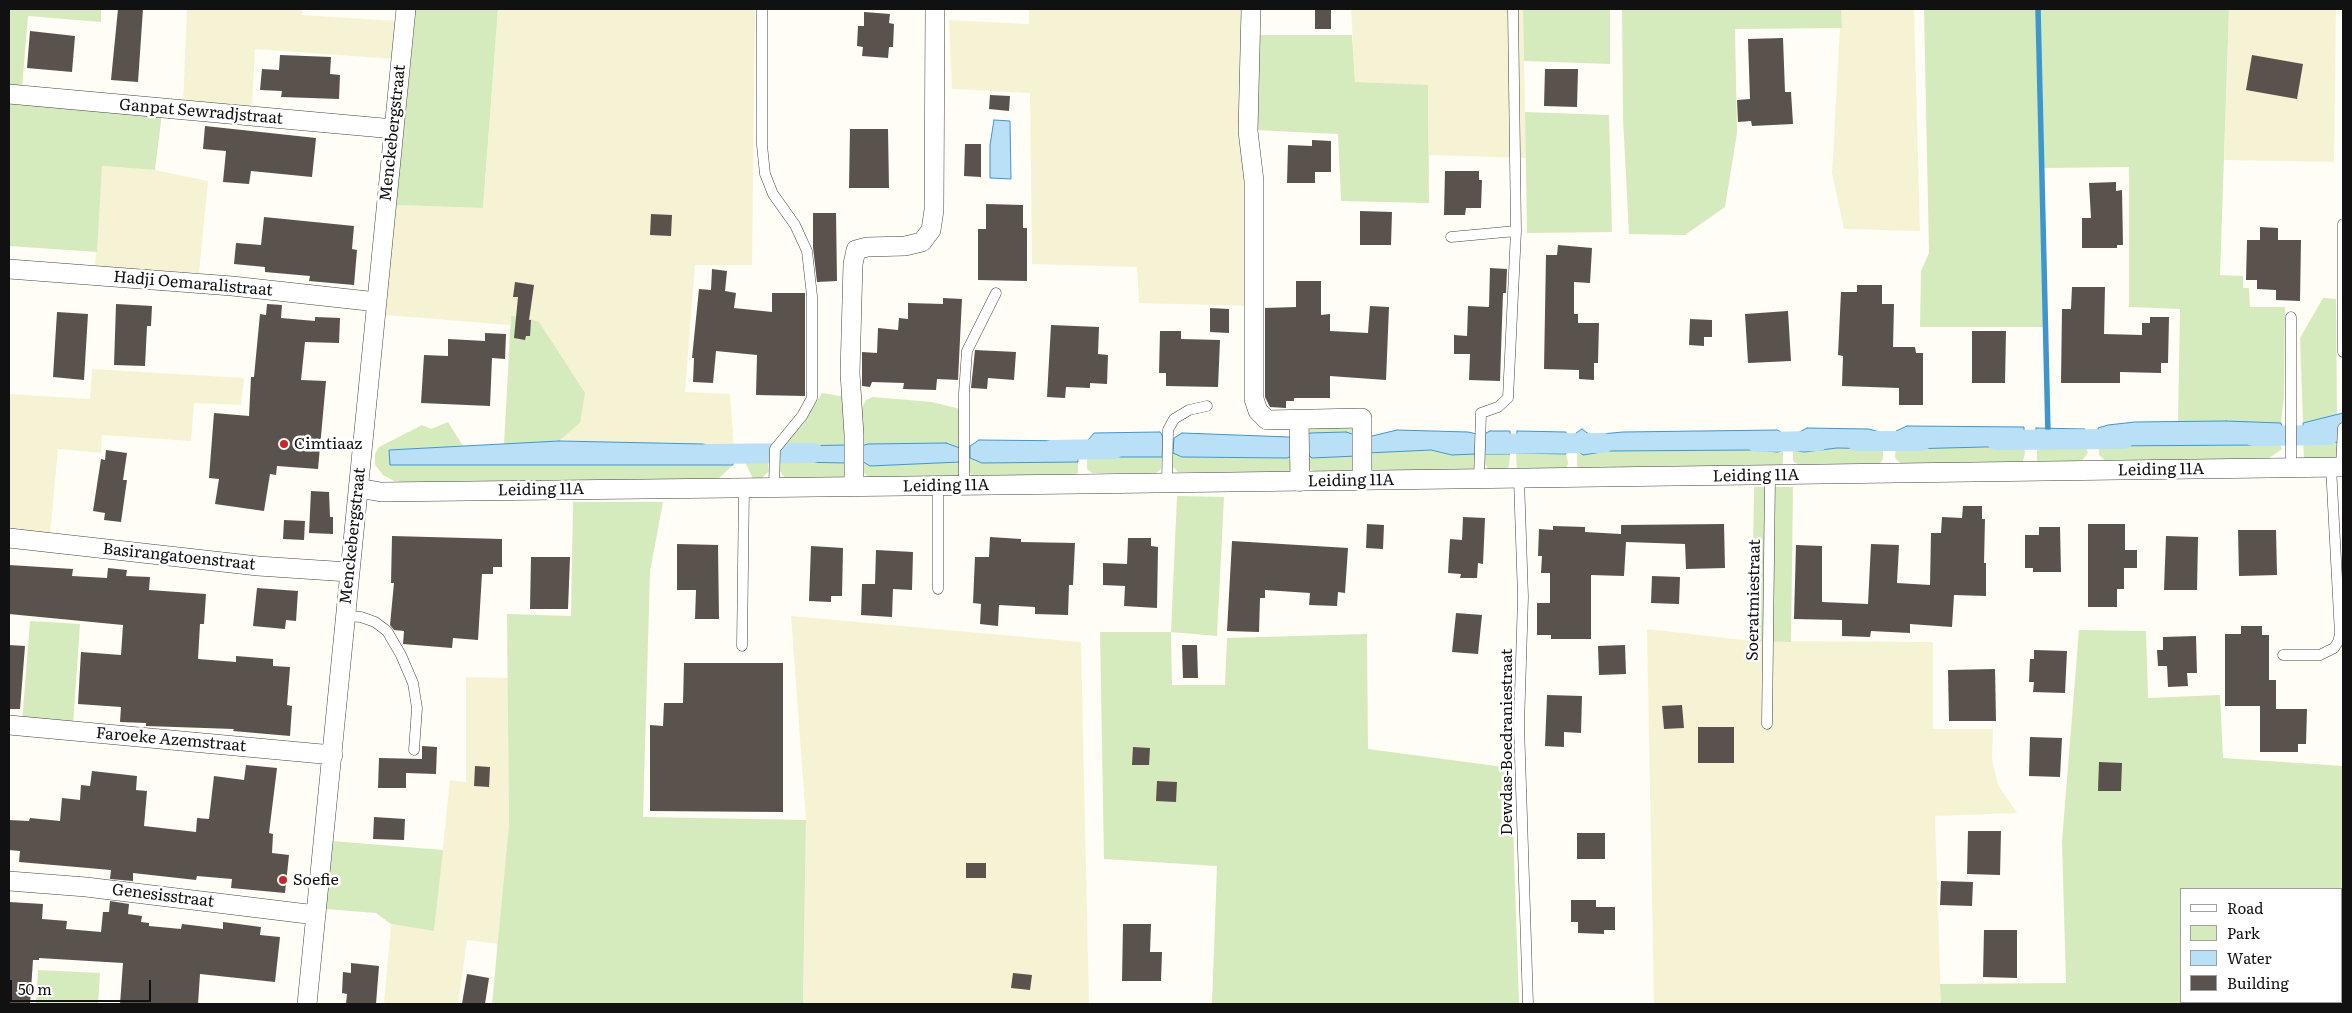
<!DOCTYPE html>
<html>
<head>
<meta charset="utf-8">
<style>
	body { margin:0 }
	#map { position:relative; width:2352px; height:1013px; overflow:hidden; background:#fffdf5; font-family:Literata,serif }
	canvas { display:block }
	.frame { position:absolute; inset:0; border:10px solid #111; pointer-events:none }
	.legend { position:absolute; left:2180px; top:888px; width:162px; height:115px; box-sizing:border-box; background:#fff; border:1px solid #a0a0a0; margin:0; padding:6px 9px; list-style:none; font-size:15px; color:#111 }
	.legend li { display:flex; align-items:center; gap:10px; height:25px }
	.legend b { width:25px; border:1px solid #a0a0a0 }
	.scale { position:absolute; left:10px; top:980px; width:141px; height:22px; box-sizing:border-box; border:2px solid #111; border-top:0; padding-left:6px; font-size:15px; line-height:18px; white-space:nowrap; color:#111; -webkit-text-stroke:4px #fff; paint-order:stroke }
</style>
</head>
<body>
<div id="map">
<canvas width="2352" height="1013"></canvas>
<div class="frame"></div>
<ul class="legend">
<li><b style="height:6px;background:#fff"></b>Road</li>
<li><b style="height:14px;background:#d5ebbd"></b>Park</li>
<li><b style="height:14px;background:#b9e0f7"></b>Water</li>
<li><b style="height:14px;background:#5a524d"></b>Building</li>
</ul>
<div class="scale">50 m</div>
</div>
<script>
const c = document.querySelector('canvas').getContext('2d');
c.lineJoin = 'round';
function fill(path, color) { c.fillStyle = color; c.fill(path, 'evenodd'); }
const poly = rows => new Path2D(rows.map(r => 'M' + r).join(''));
function stroke(path, color, width, dash) { c.strokeStyle = color; c.lineWidth = width; c.lineCap = dash ? 'butt' : 'round'; c.setLineDash(dash || []); c.stroke(path); }
function drawText(font, color, halo, rows, align = 'center') {
  c.font = font + ' Literata,serif'; c.lineWidth = 5; c.setLineDash([]); c.textBaseline = 'middle'; c.strokeStyle = halo; c.fillStyle = color; for (const [text, x, y, turn = 0] of rows) {
    c.save(); c.translate(x, y); c.rotate((+turn || 0) * Math.PI / 180); c.textAlign = isNaN(turn) ? turn : align; if (halo) c.strokeText(text, 0, 0); c.fillText(text, 0, 0); c.restore();
  }
}
const farmland = poly([
	[187,9,302,9,302,15,397,21,393,59,255,49,252,108,183,103],
	[498,9,755,9,752,265,695,265,685,392,730,394,734,448,702,444,559,441,580,423,511,316,510,325,385,315,396,205,483,208],
	[1029,9,1246,9,1250,306,1139,303,1137,267,1032,264,1030,93,952,89,949,20,1029,24],
	[1351,9,1523,9,1526,158,1429,155,1428,86,1355,82],
	[1841,9,1914,9,1920,231,1844,229,1832,173],
	[2229,9,2336,9,2334,162,2224,160],
	[102,166,155,170,208,181,199,273,95,267],
	[92,369,244,378,241,405,194,403,191,441,102,435,101,453,58,449,50,534,9,530,9,394,90,399],
	[791,616,1081,642,1089,1004,803,1004,806,820],
	[1647,629,1752,641,1933,642,1933,729,1993,729,1992,759,1998,785,2017,813,1935,816,1941,1004,1654,1004],
	[466,677,508,678,509,824,498,944,467,940,458,1004,384,1004,391,924,434,931,450,780,466,782]
]);
const green = poly([
	[9,9,101,9,101,22,28,16,22,88,9,87],
	[416,9,498,9,483,208,396,205],
	[1523,9,1610,9,1610,64,1524,61],
	[1622,9,1841,9,1842,28,1735,29,1737,133,1725,207,1685,235,1629,234,1623,118],
	[1924,9,2229,9,2220,275,2243,276,2243,288,2249,288,2250,307,2285,307,2284,397,2281,423,2178,421,2180,309,2129,307,2129,167,2041,168,2046,327,1920,327,1921,271,1929,253],
	[1255,35,1352,35,1355,82,1428,85,1429,203,1341,201,1338,134,1255,130],
	[9,100,162,113,155,170,102,166,97,252,9,246],
	[1525,112,1609,115,1612,232,1527,233],
	[2323,298,2336,299,2337,415,2303,423,2300,338],
	[511,316,525,317,539,322,585,393,580,423,559,441,504,444],
	[822,393,845,397,850,445,788,446,787,462,850,463,849,477,785,478,779,470,779,461,783,449,787,439,803,424],
	[873,397,932,402,960,409,960,448,946,443,868,444,861,446,861,410,866,400],
	[448,422,463,446,390,450,390,465,733,465,716,481,408,483,394,481,383,475,375,465,375,454,379,447,422,425,431,429],
	[1354,425,1358,436,1304,439,1304,428],
	[2303,439,2343,443,2343,458,2304,458],
	[2268,440,2279,440,2282,449,2265,461,2108,463,2099,455,2099,446,2259,445],
	[1896,445,1906,449,2024,446,2025,454,2022,464,1902,465,1895,458],
	[2037,446,2085,446,2088,453,2079,464,2037,464],
	[1837,448,1883,449,1883,459,1878,466,1800,466,1793,461,1793,450,1804,452],
	[1431,450,1452,455,1476,454,1474,468,1469,472,1374,471,1368,468,1367,453],
	[1577,450,1583,455,1608,451,1753,450,1778,452,1783,450,1783,463,1780,467,1582,469,1577,466],
	[1305,452,1313,458,1357,456,1355,471,1349,473,1317,472,1309,469],
	[1173,453,1182,457,1287,458,1294,455,1293,470,1285,473,1178,472,1173,467],
	[1516,453,1566,454,1568,463,1566,469,1517,472],
	[1485,454,1510,454,1509,467,1502,470,1488,469,1485,464],
	[1087,457,1162,457,1161,469,1155,474,1092,473,1087,469],
	[970,458,983,463,1078,462,1078,473,1074,475,972,475,968,471],
	[860,460,870,466,960,462,961,474,955,476,868,477,860,469],
	[745,462,768,463,769,471,762,478,753,479],
	[1754,487,1793,487,1791,642,1752,641],
	[1177,496,1224,497,1217,636,1171,632,1172,685,1225,685,1227,638,1367,634,1368,749,1511,768,1519,1004,1212,1004,1217,866,1104,859,1100,632,1171,632],
	[573,502,663,502,650,571,643,817,806,820,803,1004,492,1004,509,824,507,614,571,616],
	[30,621,80,624,73,726,22,723],
	[2079,630,2146,631,2148,698,2220,695,2223,758,2343,766,2343,1004,1941,1004,1940,984,2066,983,2062,841],
	[2181,889,2341,889,2341,1002,2181,1002],
	[332,841,443,850,434,931,391,924,376,913,325,909],
	[38,970,100,973,98,1004,36,1004]
]);
const water = poly([
	[994,120,1010,121,1011,179,990,178,990,145,994,120],
	[2343,413,2343,443,2303,439,2303,423,2343,413],
	[2226,421,2281,423,2283,431,2279,440,2268,440,2259,445,2099,446,2098,428,2108,425,2135,422,2226,421],
	[1907,426,2024,427,2024,446,1906,449,1896,445,1896,431,1907,426],
	[1807,428,1869,429,1883,433,1883,449,1837,448,1804,452,1793,450,1794,435,1807,428],
	[2036,428,2085,429,2085,446,2037,446,2036,428],
	[1582,429,1590,435,1623,432,1778,430,1784,435,1783,450,1778,452,1753,450,1608,451,1583,455,1577,450,1576,433,1582,429],
	[1397,430,1468,432,1477,434,1476,454,1452,455,1431,450,1367,453,1368,437,1397,430],
	[1490,431,1510,431,1510,454,1485,454,1486,433,1490,431],
	[1517,431,1566,432,1566,454,1516,453,1517,431],
	[1160,432,1163,437,1162,457,1087,457,1088,440,1094,433,1160,432],
	[1346,432,1358,436,1357,456,1312,458,1305,452,1304,439,1310,433,1346,432],
	[1182,433,1289,437,1295,441,1294,455,1287,458,1182,457,1173,453,1174,438,1182,433],
	[979,440,1078,441,1078,462,982,463,970,458,970,446,979,440],
	[559,441,702,444,734,448,733,465,390,465,389,450,559,441],
	[946,443,960,448,960,462,870,466,860,460,861,446,868,444,946,443],
	[850,445,850,463,787,462,788,446,850,445]
]);
const stream = poly([
	[2038,9,2048,434]
]);
const canal = poly([
	[2253,436,2329,435],
	[1996,440,2124,439],
	[1856,441,1922,441],
	[1756,442,1819,441],
	[1483,444,1604,443],
	[1051,450,1114,449],
	[706,454,814,453]
]);
const building = poly([
	[118,9,143,9,138,82,111,80],
	[1315,9,1331,9,1331,29,1315,29],
	[864,12,890,14,889,23,894,24,893,47,889,47,888,58,862,56,863,47,857,46,858,26,864,26],
	[30,31,75,36,72,72,27,68],
	[1783,38,1785,92,1791,92,1793,124,1752,126,1751,121,1738,122,1737,100,1750,99,1748,39],
	[280,55,331,57,330,74,340,75,339,99,281,97,282,91,260,90,262,69,279,70],
	[2252,55,2303,64,2297,99,2246,90],
	[1545,69,1578,69,1577,107,1544,106],
	[990,95,1010,96,1009,111,989,109],
	[205,126,316,138,312,177,251,171,249,184,223,182,226,151,203,149],
	[850,129,888,129,889,188,849,188],
	[1312,140,1331,141,1331,172,1315,172,1315,183,1287,183,1288,145,1312,146],
	[965,144,981,144,981,177,964,176],
	[1445,171,1479,171,1479,180,1482,180,1481,208,1466,208,1465,215,1444,215],
	[2116,182,2116,191,2122,190,2123,245,2117,245,2117,248,2082,248,2082,218,2091,218,2089,183],
	[986,204,1023,205,1023,228,1027,228,1027,281,978,280,978,229,986,229],
	[1360,211,1392,212,1391,245,1360,245],
	[813,213,836,213,837,281,817,282,813,247],
	[651,214,672,215,671,236,650,235],
	[264,217,354,226,352,249,357,250,354,285,309,281,310,276,265,272,265,267,234,264,236,243,261,245],
	[2260,227,2278,228,2278,240,2301,240,2300,301,2276,300,2276,290,2257,289,2257,280,2246,280,2247,240,2260,240],
	[1558,245,1592,248,1590,283,1574,282,1574,314,1578,314,1578,323,1599,323,1598,363,1594,363,1594,380,1579,379,1579,370,1544,369,1546,255,1557,255],
	[1490,268,1507,269,1506,293,1503,293,1500,381,1469,380,1470,354,1454,354,1454,335,1467,336,1468,306,1489,307],
	[712,269,727,271,725,291,736,293,734,308,772,312,772,293,805,293,805,396,756,395,757,355,716,351,713,383,693,382,694,358,692,358,699,289,711,290],
	[1296,281,1321,281,1321,315,1330,314,1330,331,1368,333,1370,306,1389,307,1386,380,1330,376,1330,398,1294,398,1294,401,1286,401,1286,408,1270,407,1265,397,1265,308,1296,307],
	[515,282,534,285,529,320,531,320,530,336,526,336,525,340,514,338,518,297,513,297],
	[1857,285,1882,285,1882,304,1894,304,1893,347,1915,347,1916,353,1923,353,1923,405,1899,405,1899,388,1842,386,1843,356,1838,355,1841,292,1857,292],
	[2072,287,2105,287,2104,334,2142,335,2142,323,2150,323,2150,317,2169,317,2168,363,2161,363,2161,373,2120,372,2120,383,2061,383,2062,309,2071,309],
	[943,298,962,299,958,380,937,379,936,390,903,389,904,383,872,382,870,387,862,386,862,352,877,353,878,328,898,330,899,318,908,319,908,303,943,304],
	[116,304,152,306,151,326,147,326,145,366,114,365],
	[267,304,282,305,281,318,315,321,315,317,340,318,339,343,305,342,301,380,326,381,318,469,277,466,276,475,270,474,264,511,215,504,219,479,209,478,214,413,249,416,251,377,254,377,260,314,266,315],
	[1210,308,1229,309,1229,333,1210,332],
	[1788,311,1791,361,1748,363,1745,314],
	[57,312,88,314,84,380,53,377],
	[1690,319,1712,320,1712,337,1704,337,1704,346,1689,345],
	[1051,325,1099,327,1098,354,1108,355,1107,384,1090,383,1090,388,1066,387,1065,398,1047,397],
	[1160,331,1181,331,1181,339,1220,340,1218,387,1166,386,1166,373,1159,373],
	[1972,331,2006,331,2005,383,1972,383],
	[485,333,506,334,505,359,492,358,490,406,421,403,424,355,448,356,448,339,485,341],
	[975,350,1016,352,1014,380,988,378,987,389,971,388],
	[106,450,127,453,123,480,127,480,121,522,104,520,105,513,93,511,101,459,105,460],
	[311,491,329,492,330,517,333,517,333,534,309,533],
	[1963,506,1982,506,1982,519,1985,519,1984,563,1986,563,1986,596,1954,595,1952,627,1910,624,1910,633,1871,631,1870,637,1842,636,1842,620,1794,619,1796,545,1822,546,1822,602,1868,604,1871,544,1899,545,1897,583,1930,585,1931,533,1941,533,1942,517,1962,518],
	[1463,517,1485,518,1483,564,1478,563,1477,578,1460,578,1461,574,1448,573,1450,539,1462,540],
	[284,520,305,521,304,540,283,539],
	[1367,524,1384,525,1383,549,1366,548],
	[1724,524,1725,568,1686,569,1685,544,1626,542,1624,576,1591,575,1591,639,1551,639,1551,635,1537,635,1537,603,1550,603,1550,573,1541,573,1542,556,1538,556,1539,529,1553,530,1553,526,1585,527,1585,532,1621,534,1621,525],
	[2088,524,2125,524,2125,550,2137,550,2137,568,2124,568,2124,589,2117,589,2117,607,2088,607],
	[2039,527,2060,527,2061,572,2033,572,2033,568,2025,568,2025,535,2039,535],
	[2238,530,2276,530,2277,575,2239,576],
	[392,536,502,539,502,567,493,567,493,574,482,574,478,640,453,638,452,648,403,644,404,631,394,630,390,625,394,583,391,583],
	[2166,536,2198,537,2197,590,2164,590],
	[990,537,1021,539,1021,542,1075,543,1073,585,1069,585,1068,615,1035,614,1035,607,999,605,998,626,980,624,981,604,973,603,975,557,989,557],
	[1128,538,1151,538,1151,546,1158,547,1157,608,1124,606,1125,586,1103,585,1103,563,1127,564],
	[1232,541,1348,548,1345,593,1338,592,1337,606,1309,605,1310,593,1265,590,1265,598,1260,598,1259,632,1227,631],
	[677,544,718,545,719,619,695,619,696,590,677,590],
	[811,546,843,548,842,596,831,596,831,602,809,601],
	[876,550,913,552,912,590,893,589,892,617,861,615,862,584,875,584],
	[531,557,570,557,568,609,530,609],
	[9,565,73,569,72,576,107,578,108,568,127,570,126,576,150,577,149,590,206,594,204,624,200,624,198,659,236,662,236,656,273,659,273,666,290,667,287,705,292,706,290,736,233,731,234,729,146,726,146,723,120,722,121,707,78,704,81,652,121,655,123,625,9,614],
	[1652,576,1680,577,1679,604,1651,603],
	[257,588,298,591,296,621,286,620,285,629,253,626],
	[1456,613,1482,615,1478,654,1452,652],
	[2241,626,2262,626,2262,635,2269,635,2269,680,2276,680,2276,709,2307,709,2306,744,2298,744,2298,752,2260,752,2260,706,2225,706,2225,634,2241,634],
	[2196,636,2197,673,2187,673,2188,686,2168,687,2167,666,2158,666,2157,650,2163,650,2163,637],
	[9,645,25,646,20,709,9,709],
	[1182,645,1197,645,1198,678,1183,678],
	[1625,645,1626,674,1599,675,1598,646],
	[2034,650,2067,651,2065,693,2033,692,2034,682,2029,682,2030,659,2034,659],
	[684,663,783,663,783,812,650,811,650,725,663,726,664,703,683,703],
	[1995,669,1996,721,1949,721,1948,670],
	[1547,695,1582,696,1581,733,1564,732,1564,747,1545,746],
	[1682,705,1684,728,1664,729,1662,706],
	[1698,727,1734,727,1734,763,1698,763],
	[2030,737,2062,738,2060,777,2029,776],
	[422,746,437,747,436,774,406,773,406,788,378,788,379,758,422,759],
	[1133,747,1150,748,1149,765,1132,765],
	[2099,762,2122,763,2121,791,2098,791],
	[246,765,277,768,269,833,273,834,272,853,289,855,285,893,231,888,232,879,197,876,196,880,133,873,133,881,110,879,111,870,19,862,20,851,9,850,9,820,29,821,30,818,60,821,62,798,80,800,81,785,90,786,92,771,137,776,136,790,147,791,144,826,196,832,197,818,209,819,214,776,244,780],
	[475,766,490,767,489,787,474,786],
	[1157,781,1177,782,1176,802,1156,801],
	[374,817,405,819,404,840,373,839],
	[1968,831,2001,831,2000,875,1967,874],
	[1577,833,1605,833,1605,859,1577,859],
	[966,863,986,863,986,878,966,878],
	[1941,881,1973,882,1972,906,1940,905],
	[1571,900,1596,900,1596,907,1615,907,1615,930,1604,930,1604,934,1578,933,1578,922,1571,922],
	[110,901,129,904,128,914,142,916,141,922,149,923,149,926,181,929,182,924,223,929,223,922,261,927,260,935,280,937,275,982,200,974,198,1004,120,1004,123,963,39,958,39,960,33,960,30,1004,9,1004,9,902,43,904,42,919,67,921,66,929,101,932,103,912,109,912],
	[1123,924,1151,924,1150,952,1162,952,1161,981,1122,981],
	[1984,930,2017,930,2017,978,1983,977],
	[351,963,379,966,376,1004,346,1004,347,994,342,993,343,972,351,973],
	[1013,973,1032,975,1030,990,1011,988],
	[467,974,489,978,485,1004,462,1004]
]);
const lane = poly([
	[762,9,762,145,765,174,773,194,795,225,807,251,812,296,812,398,802,416,775,449,774,488],
	[2343,224,2343,352],
	[1451,237,1516,231],
	[2291,467,2291,317],
	[2341,467,2343,428],
	[1519,479,1523,597,1519,725,1528,1004],
	[1479,480,1481,413,1498,407,1508,398,1516,231,1513,9],
	[1167,483,1168,430,1174,419,1189,410,1207,406],
	[964,486,964,393,967,351,996,293],
	[938,589,938,486],
	[345,616,361,617,375,622,387,631,401,655,413,683,417,708,414,750],
	[742,646,744,488],
	[2283,655,2320,655,2334,648,2338,642,2340,634,2331,467],
	[1767,724,1770,476]
]);
const street = poly([
	[1251,9,1248,131,1254,181,1254,399,1258,411,1267,420,1362,418,1362,481],
	[9,94,394,129],
	[9,269,232,286,377,302],
	[1299,420,1300,482],
	[854,487,854,435,850,373,853,264,856,250,867,247,905,246,922,242,931,230,934,210,935,9],
	[358,488,381,492,1082,484,2343,467],
	[9,538,258,566,349,572],
	[9,725,333,755],
	[9,881,86,887,316,915],
	[307,1004,406,9]
]);
const markers = [
	[284,444,5,"#c4262e"],
	[283,880,5,"#c4262e"]
];
const streetNames = [
	["Ganpat Sewradjstraat",201,112,5],
	["Menckebergstraat",393,133,-84],
	["Hadji Oemaralistraat",193,284,5],
	["Leiding 11A",2161,470,-1],
	["Leiding 11A",1756,476,-1],
	["Leiding 11A",1351,481,-1],
	["Leiding 11A",946,486,-1],
	["Leiding 11A",541,490,-1],
	["Menckebergstraat",353,536,-84],
	["Basirangatoenstraat",179,557,6],
	["Soeratmiestraat",1754,600,-89],
	["Faroeke Azemstraat",171,740,5],
	["Dewdas-Boedraniestraat",1507,742,-90],
	["Genesisstraat",163,896,7]
];
const poiNames = [
	["Cimtiaaz",294,444],
	["Soefie",293,880]
];
fill(farmland, '#f6f3d4');
fill(green, '#d5ebbd');
fill(water, '#b9e0f7');
stroke(water, '#3f96cf', 1);
stroke(stream, '#3f96cf', 5.5);
stroke(canal, '#b9e0f7', 20);
fill(building, '#5a524d');
stroke(lane, '#444', 11);
stroke(street, '#444', 20);
stroke(lane, '#fff', 10);
stroke(street, '#fff', 19);
for (const [x, y, r, color] of markers) { const dot = new Path2D(); dot.arc(x, y, r, 0, 2 * Math.PI); c.fillStyle = color; c.fill(dot); stroke(dot, '#fff', 2); }
drawText('16px', '#111', '#fff', streetNames);
drawText('16px', '#111', '#fff', poiNames, 'left');
</script>
</body>
</html>
